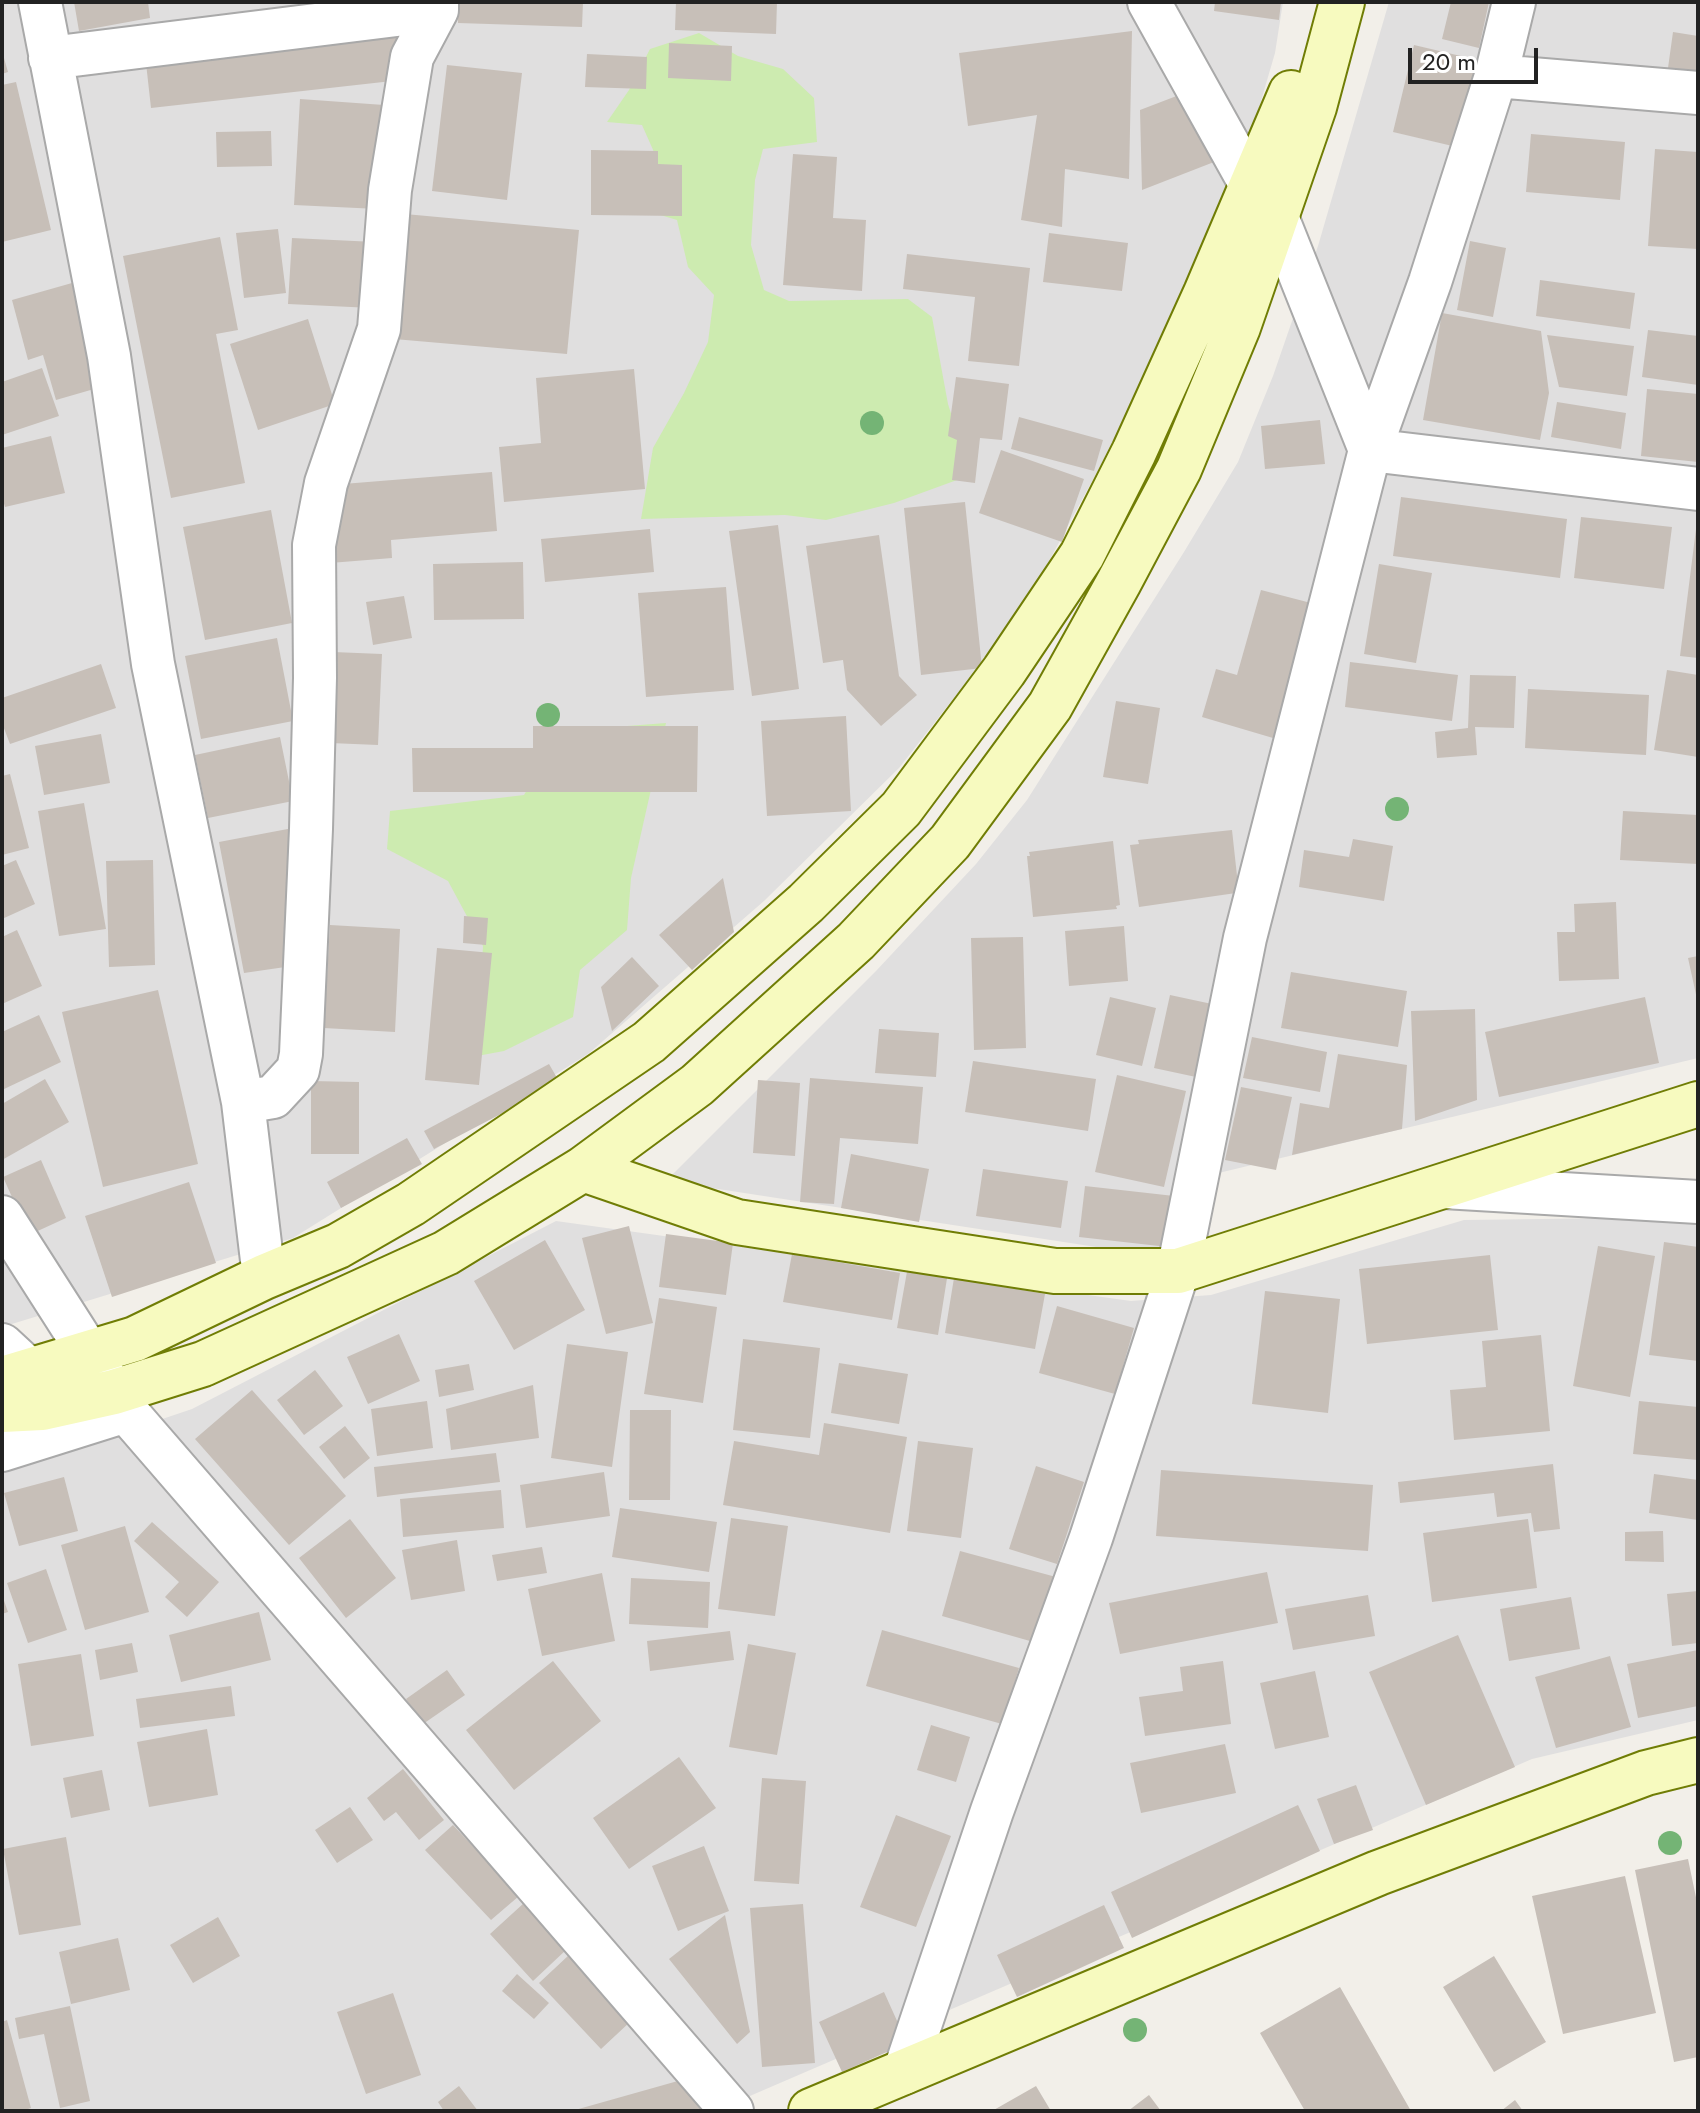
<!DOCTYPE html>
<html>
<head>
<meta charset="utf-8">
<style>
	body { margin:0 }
	#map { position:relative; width:1700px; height:2113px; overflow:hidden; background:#f2efe9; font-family:Jost,sans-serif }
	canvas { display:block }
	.frame { position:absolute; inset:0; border:4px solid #222; pointer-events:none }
	.scale { position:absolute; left:1408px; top:48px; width:130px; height:36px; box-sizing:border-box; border:4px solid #222; border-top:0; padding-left:10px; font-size:24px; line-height:28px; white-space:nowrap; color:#222; -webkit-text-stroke:6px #fff; paint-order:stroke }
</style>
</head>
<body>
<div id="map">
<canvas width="1700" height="2113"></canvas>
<div class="frame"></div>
<div class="scale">20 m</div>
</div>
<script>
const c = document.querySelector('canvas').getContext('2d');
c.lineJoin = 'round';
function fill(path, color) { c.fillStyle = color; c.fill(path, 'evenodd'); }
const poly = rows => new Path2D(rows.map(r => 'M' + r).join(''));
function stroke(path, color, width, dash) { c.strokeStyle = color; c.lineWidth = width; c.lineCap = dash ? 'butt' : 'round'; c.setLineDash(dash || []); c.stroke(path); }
const residential = poly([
	[2,2,1283,2,1275,53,1256,118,1202,264,1145,383,1022,611,899,768,764,901,588,1054,293,1238,2,1327],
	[1389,2,1698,2,1698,1058,1181,1182,1168,1258,666,1181,876,971,976,864,1027,800,1184,552,1238,462,1273,376,1318,246],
	[1698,1217,1698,1720,1532,1759,715,2111,2,2111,2,1473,192,1409,556,1221,1131,1301,1211,1295,1464,1220]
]);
const grass = poly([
	[699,33,738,56,783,69,814,98,817,142,763,149,755,180,751,245,764,290,789,301,908,299,932,317,948,404,963,451,957,480,894,503,826,520,785,515,641,519,653,448,684,393,708,342,714,295,688,267,677,220,657,214,658,161,642,125,607,122,629,90,650,49],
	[666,723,631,878,627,930,580,970,573,1017,504,1051,477,1056,483,946,448,881,387,849,390,811,524,795,562,731]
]);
const building = poly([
	[74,2,148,2,150,18,79,31],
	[458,2,583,2,582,27,458,23],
	[676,2,777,2,776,34,675,30],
	[1215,2,1281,2,1279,20,1214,11],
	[1451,2,1489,2,1479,48,1442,39],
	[1132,31,1129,179,1065,169,1062,227,1021,220,1037,115,968,126,959,53],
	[1673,32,1698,36,1698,72,1668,68],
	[396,35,401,80,151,108,146,63],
	[669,43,732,46,731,81,668,78],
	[1414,45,1482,61,1461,148,1393,132],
	[2,51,8,72,2,74],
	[587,54,647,57,646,89,585,87],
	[447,65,522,73,507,200,432,191],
	[16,82,51,230,2,242,2,85],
	[1187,92,1214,162,1142,190,1140,110],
	[300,99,384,105,378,209,294,205],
	[271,131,272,166,217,167,216,132],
	[1531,134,1625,142,1620,200,1526,192],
	[1655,149,1698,152,1698,249,1648,246],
	[591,150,658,151,658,164,682,165,682,216,591,215],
	[793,154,837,157,833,218,866,220,862,291,783,285],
	[405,214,579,230,567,354,394,339],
	[278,229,286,293,244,298,236,233],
	[1049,233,1128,243,1122,291,1043,282],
	[220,237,238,330,216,334,245,483,171,498,123,256],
	[292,238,375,242,372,308,288,304],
	[1470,241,1506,248,1493,317,1457,310],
	[907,254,1030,268,1019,366,968,361,975,297,903,289],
	[1540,280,1635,293,1630,329,1536,316],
	[72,283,101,387,56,400,43,355,28,360,12,300],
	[1442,313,1541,331,1549,393,1540,440,1423,420],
	[308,319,335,404,258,430,230,344],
	[1648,330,1698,336,1698,385,1642,377],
	[1547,335,1634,346,1627,396,1559,387],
	[42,368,59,416,2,435,2,382],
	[634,369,645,489,504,502,499,447,541,443,536,378],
	[956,377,1009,384,1002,440,980,438,975,483,952,480,957,440,948,436],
	[1647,389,1698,394,1698,462,1641,456],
	[1557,402,1626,413,1621,449,1551,437],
	[1019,417,1103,440,1094,471,1011,449],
	[1320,420,1325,464,1265,469,1261,426],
	[51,436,65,493,5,507,2,497,2,448],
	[1001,450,1084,479,1062,542,979,513],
	[492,472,497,531,391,540,392,558,330,563,343,484],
	[1401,497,1567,519,1560,578,1393,556],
	[965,502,982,668,921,675,904,508],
	[271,510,292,623,205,640,183,527],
	[1581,517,1672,527,1664,589,1574,578],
	[778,525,799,689,752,696,729,531],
	[650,529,654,572,545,582,541,539],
	[1696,529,1698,529,1698,658,1680,656],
	[879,535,899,676,917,695,881,726,847,690,843,660,823,663,806,546],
	[523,562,524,619,434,620,433,564],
	[1379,564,1432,573,1416,663,1364,654],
	[726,587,734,690,646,697,638,593],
	[1261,590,1311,603,1273,738,1202,717,1216,669,1237,675],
	[404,596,412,638,373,645,366,602],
	[277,638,293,721,201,739,185,656],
	[333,652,382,654,378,745,330,743],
	[1350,662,1458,675,1452,721,1345,707],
	[101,664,116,708,10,744,2,723,2,698],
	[1667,670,1698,675,1698,757,1654,750],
	[1470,675,1516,676,1514,728,1475,727,1477,755,1437,758,1435,732,1468,728],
	[1528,689,1649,695,1646,755,1525,748],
	[1116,701,1160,708,1148,784,1103,777],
	[846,716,851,811,767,816,761,721],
	[533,726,698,726,697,792,413,792,412,748,533,748],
	[101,734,110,783,44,795,35,746],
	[280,737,293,801,208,818,195,755],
	[10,774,29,848,2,855,2,776],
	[84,803,106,929,59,936,38,811],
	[1623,811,1698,815,1698,864,1620,860],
	[293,828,299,965,244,973,219,842],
	[1232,830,1238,885,1235,886,1236,893,1139,907,1130,845,1139,844,1138,840],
	[1353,839,1393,846,1384,901,1299,887,1304,850,1349,857],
	[1113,841,1120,905,1116,906,1117,909,1033,917,1027,856,1030,856,1029,852],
	[16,860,35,904,2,919,2,866],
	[153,860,155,965,109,967,106,861],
	[723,878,734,932,692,970,659,935],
	[1616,902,1619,979,1559,981,1557,932,1575,932,1574,904],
	[464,916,488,918,486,945,463,943],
	[330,925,400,929,395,1032,324,1028],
	[1124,926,1128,981,1069,986,1065,931],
	[17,930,42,986,2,1004,2,937],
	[1023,937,1026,1048,974,1050,971,938],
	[437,948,492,953,479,1085,425,1080],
	[1698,956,1698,999,1697,999,1688,958],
	[632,957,659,986,612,1031,601,987],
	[1291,972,1407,991,1398,1047,1281,1028],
	[158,990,198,1164,103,1187,62,1012],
	[1170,995,1212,1004,1196,1077,1154,1068],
	[1110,997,1156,1008,1142,1066,1096,1055],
	[1645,997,1659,1063,1499,1097,1485,1032],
	[1475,1009,1477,1100,1415,1121,1411,1011],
	[39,1015,61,1062,2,1090,2,1032],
	[879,1029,939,1033,936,1077,875,1073],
	[1252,1037,1327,1052,1320,1092,1243,1078],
	[1338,1054,1407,1065,1402,1129,1292,1155,1300,1103,1329,1108],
	[973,1061,1096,1079,1088,1131,965,1112],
	[549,1064,560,1083,434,1149,424,1131],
	[1117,1075,1186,1091,1164,1187,1095,1172],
	[810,1078,923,1087,918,1144,840,1138,834,1204,800,1202],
	[45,1079,69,1122,2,1160,2,1104],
	[758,1080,800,1083,795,1156,753,1153],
	[311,1081,359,1082,359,1154,311,1154],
	[1241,1087,1292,1097,1276,1170,1225,1160],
	[407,1138,422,1164,341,1208,327,1182],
	[851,1154,929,1169,919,1222,841,1208],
	[41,1160,66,1218,29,1235,3,1177],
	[983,1169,1068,1181,1061,1228,976,1216],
	[189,1182,216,1263,112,1297,85,1216],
	[1085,1186,1183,1197,1177,1248,1079,1237],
	[629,1226,653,1323,606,1334,582,1238],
	[666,1234,733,1243,726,1295,659,1287],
	[545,1240,585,1310,514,1350,474,1281],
	[1664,1242,1698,1247,1698,1361,1649,1355],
	[1598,1246,1655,1256,1630,1397,1573,1386],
	[792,1254,900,1273,892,1320,783,1302],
	[1490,1255,1498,1330,1367,1344,1359,1269],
	[908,1266,948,1272,938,1335,897,1328],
	[954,1278,1045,1294,1035,1349,945,1333],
	[1265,1291,1340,1299,1328,1413,1252,1404],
	[659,1298,717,1307,703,1403,644,1394],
	[1057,1306,1134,1328,1115,1394,1039,1373],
	[399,1334,420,1381,368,1404,347,1357],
	[1541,1335,1550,1431,1454,1440,1450,1390,1486,1387,1482,1341],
	[743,1339,820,1348,810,1438,733,1430],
	[567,1344,628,1352,612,1467,551,1458],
	[839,1363,908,1374,899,1424,831,1413],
	[469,1364,474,1390,439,1397,435,1370],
	[315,1370,343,1406,304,1435,277,1400],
	[533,1385,539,1438,451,1450,446,1409],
	[252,1390,346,1496,289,1545,195,1439],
	[427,1401,433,1448,377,1456,371,1409],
	[1639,1401,1698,1407,1698,1460,1633,1454],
	[630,1410,671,1410,670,1500,629,1500],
	[824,1423,907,1437,890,1533,723,1505,734,1441,819,1455],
	[345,1426,370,1458,344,1479,319,1447],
	[918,1441,973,1448,961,1538,907,1531],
	[496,1453,500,1482,377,1497,374,1467],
	[1553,1464,1560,1529,1534,1532,1531,1513,1497,1517,1494,1493,1400,1503,1398,1482],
	[1036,1466,1084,1482,1057,1564,1009,1549],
	[1161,1470,1373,1485,1368,1551,1156,1536],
	[604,1472,610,1516,526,1528,520,1485],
	[1654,1474,1698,1480,1698,1520,1649,1513],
	[64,1477,78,1531,19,1546,4,1493],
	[501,1490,504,1528,403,1537,400,1499],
	[620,1508,717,1522,709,1572,612,1557],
	[731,1518,788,1526,775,1616,718,1609],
	[350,1519,396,1578,346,1618,299,1558],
	[1528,1519,1537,1588,1432,1602,1423,1533],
	[152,1522,219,1582,187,1617,165,1597,179,1582,134,1541],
	[125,1526,149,1612,85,1630,61,1545],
	[1663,1531,1664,1562,1625,1561,1625,1532],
	[457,1540,465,1591,411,1600,402,1550],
	[542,1547,547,1573,497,1581,492,1555],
	[960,1551,1056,1577,1037,1643,942,1616],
	[46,1569,67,1630,28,1643,7,1583],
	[1267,1572,1278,1623,1120,1654,1109,1603],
	[602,1573,615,1641,542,1656,528,1589],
	[631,1578,710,1582,708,1628,629,1624],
	[1698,1591,1698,1643,1672,1646,1667,1594],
	[2,1595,8,1612,2,1614],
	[1368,1595,1375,1636,1293,1650,1285,1609],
	[1571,1597,1580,1649,1509,1661,1500,1609],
	[259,1612,271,1660,181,1682,169,1635],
	[882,1630,1019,1668,1002,1724,866,1686],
	[730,1631,734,1660,650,1671,647,1641],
	[1458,1635,1515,1767,1426,1805,1369,1672],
	[132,1643,138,1672,100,1680,95,1650],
	[748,1644,796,1653,777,1755,729,1747],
	[1698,1650,1698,1706,1638,1718,1627,1664],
	[81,1654,94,1736,31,1746,18,1664],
	[1610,1656,1631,1727,1556,1748,1535,1677],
	[553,1661,601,1721,514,1790,466,1730],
	[1223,1661,1231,1724,1145,1736,1139,1697,1183,1691,1180,1667],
	[447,1670,465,1695,423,1724,406,1699],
	[1315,1671,1329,1737,1275,1749,1260,1683],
	[231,1686,235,1716,140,1728,136,1699],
	[931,1725,970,1737,956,1782,917,1770],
	[207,1729,218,1795,149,1807,137,1742],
	[1225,1744,1236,1793,1141,1813,1130,1763],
	[679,1757,716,1808,629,1869,593,1818],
	[403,1769,444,1820,419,1840,396,1812,384,1821,367,1798],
	[102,1770,110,1810,71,1818,63,1778],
	[762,1778,806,1781,799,1884,754,1881],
	[1356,1785,1373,1830,1334,1844,1317,1799],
	[1298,1805,1320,1851,1132,1938,1111,1892],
	[350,1807,373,1840,337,1863,315,1830],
	[896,1815,951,1836,916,1927,860,1907],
	[453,1825,519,1896,491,1920,425,1850],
	[66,1837,81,1925,19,1935,3,1849],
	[704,1846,729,1911,678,1931,652,1866],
	[1688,1859,1698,1907,1698,2057,1674,2062,1635,1870],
	[1625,1876,1656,2013,1563,2034,1532,1896],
	[524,1903,567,1949,533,1981,490,1934],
	[803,1904,815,2063,762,2067,750,1908],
	[1104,1905,1124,1948,1017,1997,997,1955],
	[725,1915,750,2032,737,2044,669,1959],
	[218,1917,240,1956,193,1983,170,1945],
	[118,1938,130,1990,71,2004,59,1952],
	[569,1955,631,2021,601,2049,539,1983],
	[1494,1956,1546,2042,1494,2072,1443,1987],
	[517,1974,549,2003,534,2019,502,1991],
	[1340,1987,1411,2111,1305,2111,1260,2033],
	[884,1992,907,2043,842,2072,819,2022],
	[393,1993,421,2075,366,2094,337,2012],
	[70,2006,90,2101,60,2108,44,2034,19,2039,15,2018],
	[7,2020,31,2108,22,2111,2,2111,2,2022],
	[692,2077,701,2111,575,2111,575,2110],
	[459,2086,478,2111,444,2111,438,2102],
	[1036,2086,1051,2111,992,2111],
	[1149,2095,1161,2111,1128,2111],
	[1515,2100,1523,2111,1501,2111]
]);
const street = poly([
	[40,2,109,356,153,664,243,1102,264,1277],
	[1149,2,1251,185],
	[50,58,437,10],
	[1496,76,1698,93],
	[1277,217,1370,450,1698,489],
	[243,1102,273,1097,298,1070,301,1054,311,829,315,678,314,545,326,483,379,329,390,190,412,57,437,10,437,2],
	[1444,1187,1698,1202],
	[2,1217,126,1411,732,2111],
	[2,1345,29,1370],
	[2,1450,126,1411],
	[904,2073,992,1811,1091,1538,1178,1271,1245,938,1370,450,1430,282,1496,76,1514,2]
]);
const secondary = poly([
	[583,1169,737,1222,1055,1271,1178,1271,1698,1104],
	[2,1379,135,1339,264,1277,338,1246,411,1204,649,1042,806,903,901,809,1004,671,1082,555,1134,452,1206,293,1291,93],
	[2,1410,42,1408,114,1392,203,1364,446,1253,583,1169,697,1085,856,941,950,842,1050,706,1119,582,1179,469,1238,327,1314,107,1342,2],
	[811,2111,1378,1873,1646,1773,1698,1760]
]);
const trees = [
	[872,423],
	[548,715],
	[1397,809],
	[1670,1843],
	[1135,2030]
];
fill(residential, '#e0dfdf');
fill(grass, '#cdebb0');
fill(building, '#c7bfb8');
stroke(street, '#a9a9a9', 46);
stroke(secondary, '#707d05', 48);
stroke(street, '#fff', 42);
stroke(secondary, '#f7fabf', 44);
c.fillStyle = '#74b475';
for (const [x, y] of trees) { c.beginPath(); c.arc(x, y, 12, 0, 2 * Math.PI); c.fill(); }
</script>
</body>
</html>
